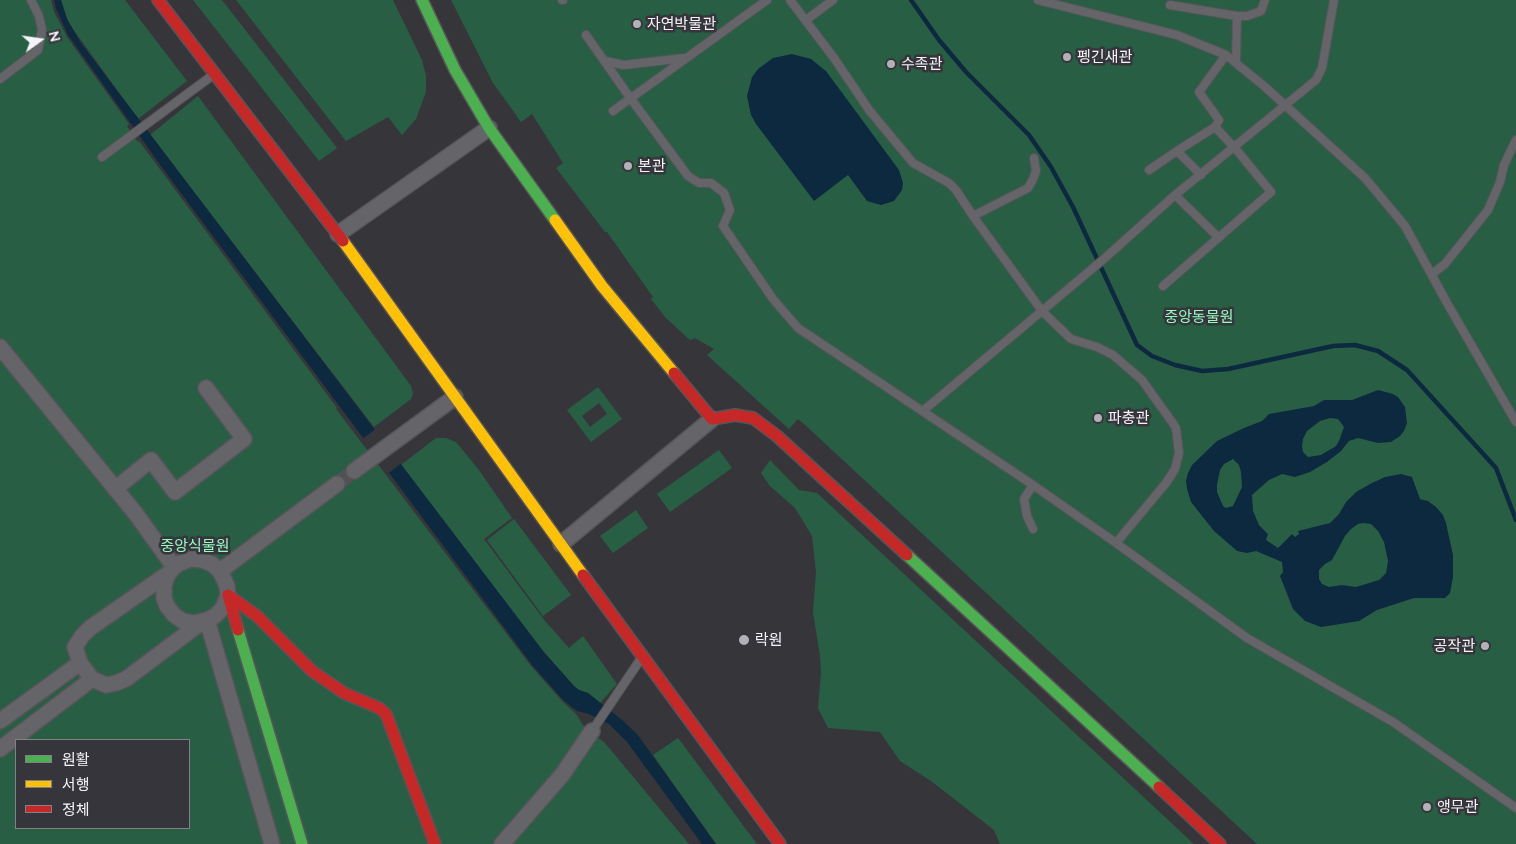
<!DOCTYPE html>
<html>
<head>
<meta charset="utf-8">
<style>
	body { margin:0 }
	#map { position:relative; width:1516px; height:844px; overflow:hidden; background:#36363a; font-family:Mulish,"Noto Sans KR",sans-serif }
	canvas { display:block }
	.legend { position:absolute; left:15px; top:739px; width:175px; height:90px; box-sizing:border-box; background:#35353b; border:1px solid #818187; margin:0; padding:6px 9px; list-style:none; font-size:15px; color:#f3f3f8 }
	.legend li { display:flex; align-items:center; gap:10px; height:25px }
	.legend b { width:25px; border:1px solid #818187 }
	.north { position:absolute; left:15px; top:15px; width:50px; height:50px; -webkit-text-stroke:4px #35353b; paint-order:stroke; rotate:76deg; font-size:14px; font-weight:700; line-height:20px; text-align:center; color:#f3f3f8 }
	.north::after { content:''; display:block; margin:auto; width:18px; height:22px; background:#f3f3f8; clip-path:polygon(50% 0,100% 100%,50% 72%,0 100%) }
</style>
</head>
<body>
<div id="map">
<canvas width="1516" height="844"></canvas>
<ul class="legend">
<li><b style="height:6px;background:#4caf50"></b>원활</li>
<li><b style="height:6px;background:#ffc107"></b>서행</li>
<li><b style="height:6px;background:#c62828"></b>정체</li>
</ul>
<div class="north">N</div>
</div>
<script>
const c = document.querySelector('canvas').getContext('2d');
c.lineJoin = 'round';
function fill(path, color) { c.fillStyle = color; c.fill(path, 'evenodd'); }
const poly = rows => new Path2D(rows.map(r => 'M' + r).join(''));
function stroke(path, color, width, dash) { c.strokeStyle = color; c.lineWidth = width; c.lineCap = dash ? 'butt' : 'round'; c.setLineDash(dash || []); c.stroke(path); }
function drawText(font, color, halo, rows, align = 'center') {
  c.font = font + ' Mulish,"Noto Sans KR",sans-serif'; c.lineWidth = 5; c.setLineDash([]); c.textBaseline = 'middle'; c.strokeStyle = halo; c.fillStyle = color; for (const [text, x, y, turn = 0] of rows) {
    c.save(); c.translate(x, y); c.rotate((+turn || 0) * Math.PI / 180); c.textAlign = isNaN(turn) ? turn : align; if (halo) c.strokeText(text, 0, 0); c.fillText(text, 0, 0); c.restore();
  }
}
const green = poly([
	[0,0,51,0,54,12,67,37,129,124,127,126,138,142,139,141,337,408,336,409,531,666,562,701,576,714,585,728,605,743,689,844,0,844],
	[16,740,189,740,189,828,16,828],
	[61,0,125,0,187,81,138,119,73,29,67,19],
	[193,0,222,0,337,148,319,161],
	[236,0,393,0,422,60,426,76,426,92,416,119,402,135,388,117,346,141],
	[451,0,1516,0,1516,844,1257,844,804,424,798,419,789,429,707,355,714,349,695,338,690,340,666,318,651,299,653,297,607,232,605,232,556,168,563,163,532,114,521,122,493,83],
	[198,96,411,386,413,394,411,399,374,427,150,135],
	[598,387,622,419,591,442,567,410],
	[599,403,607,414,590,427,582,416],
	[436,438,446,438,456,442,479,470,512,518,484,539,545,621,569,648,583,636,617,684,600,703,588,693,579,690,574,686,543,651,401,465],
	[719,450,732,468,670,512,657,494],
	[770,460,799,490,817,493,1194,844,1000,844,994,830,931,781,900,761,880,732,828,728,818,708,821,672,820,656,813,612,816,572,812,536,795,508,770,486,761,473],
	[636,510,648,528,613,553,600,536],
	[514,519,571,595,543,616,487,540],
	[678,738,757,844,716,844,653,755]
]);
const water = poly([
	[54,0,61,0,67,19,81,43,543,651,574,686,579,690,588,693,622,720,637,734,716,844,702,844,627,742,609,724,589,714,577,711,563,700,532,665,163,169,68,35,56,9],
	[792,54,811,59,826,71,899,170,903,183,902,190,894,201,881,205,867,201,848,175,814,201,756,124,751,115,747,96,752,77,758,69,773,58],
	[1378,390,1393,394,1398,397,1405,407,1407,423,1404,431,1400,436,1391,442,1378,443,1358,438,1349,441,1341,451,1327,462,1310,472,1295,477,1282,474,1269,480,1252,495,1253,511,1259,525,1268,534,1266,540,1278,548,1292,534,1295,537,1299,534,1298,531,1330,523,1339,514,1346,502,1356,492,1372,483,1385,477,1401,474,1412,477,1420,499,1428,501,1436,507,1443,515,1446,523,1453,555,1453,577,1450,593,1445,598,1414,598,1377,610,1359,621,1321,627,1305,621,1293,609,1280,576,1283,572,1282,562,1256,551,1247,553,1237,551,1214,531,1191,502,1187,489,1186,481,1188,473,1192,465,1217,441,1244,428,1262,421,1269,414,1314,406,1324,400,1352,400],
	[1330,418,1338,419,1344,427,1339,441,1336,446,1321,455,1308,457,1303,452,1302,446,1303,439,1307,431,1320,421],
	[1233,459,1239,465,1241,472,1242,487,1233,506,1226,508,1223,506,1217,492,1217,485,1220,470,1224,464],
	[1363,523,1371,524,1378,531,1384,542,1388,561,1386,573,1379,580,1356,587,1342,585,1329,587,1322,584,1319,579,1319,570,1325,564,1332,560,1345,536,1351,529,1358,524]
]);
const pier = poly([
	[377,428,403,462,387,474,361,440]
]);
const stream = poly([
	[911,0,939,40,966,72,1029,135,1051,167,1073,207,1137,345,1152,356,1175,365,1202,371,1228,369,1333,346,1355,345,1378,351,1407,370,1496,468,1516,520]
]);
const streetTunnel = poly([
	[337,484,354,471]
]);
const lane = poly([
	[562,0,563,0],
	[790,0,834,58,869,110,913,163,949,183,956,190,973,216,1042,311,1071,339,1097,347,1113,355,1142,380,1172,422,1176,428,1179,453,1175,469,1166,483,1116,543],
	[1038,0,1177,35,1226,55,1264,86,1365,178,1405,226,1447,303,1516,422],
	[1170,5,1237,16,1247,16,1261,11,1265,0],
	[806,20,833,0],
	[586,35,631,99,688,176,699,183,711,183,724,193,730,210,723,226,773,299,798,328,1033,485,1116,543,1247,638,1393,722,1516,808],
	[605,61,624,65,684,58],
	[1236,62,1237,16],
	[0,79,38,50,42,30,39,16,31,0],
	[613,111,767,0],
	[102,157,213,75],
	[1149,170,1177,151],
	[1201,175,1177,151,1215,127,1219,120,1199,92,1226,55],
	[1175,195,1218,237],
	[973,216,1028,188,1033,179,1036,171,1034,158],
	[1432,274,1445,264,1488,210,1500,182,1504,165,1516,140],
	[1163,286,1271,192,1235,148,1215,127],
	[924,410,1105,258,1175,195,1316,80,1322,68,1334,0],
	[1033,485,1024,499,1027,516,1033,529],
	[592,731,640,660]
]);
const street = poly([
	[338,234,489,128],
	[0,347,136,514,174,567],
	[354,471,455,397],
	[115,489,151,460,175,492,244,439,206,388],
	[561,544,712,419],
	[191,559,202,560,212,564,220,571,227,586,228,595,223,608,215,616,207,620,194,623,183,621,174,615,167,606,164,598,164,586,167,576,174,567,180,563,191,559],
	[220,571,337,484],
	[169,573,90,628,82,636,75,647,80,663,92,679,106,685,116,683,126,679,202,622],
	[207,620,272,844],
	[0,721,80,663],
	[0,749,92,679],
	[502,844,562,775,592,731]
]);
const fast = poly([
	[422,0,455,70,489,128,555,220],
	[907,555,1159,787],
	[238,630,302,844]
]);
const slow = poly([
	[555,220,602,286,674,373],
	[343,241,583,575]
]);
const jam = poly([
	[158,0,343,241],
	[674,373,712,419,735,415,753,418,777,436,907,555],
	[583,575,780,844],
	[238,630,228,595,257,616,312,671,344,693,379,708,386,714,435,844],
	[1159,787,1220,844]
]);
const markers = [
	[637,24,5,"#b1b1b6"],
	[1067,57,5,"#b1b1b6"],
	[891,64,5,"#b1b1b6"],
	[628,166,5,"#b1b1b6"],
	[1098,418,5,"#b1b1b6"],
	[744,640,6,"#b1b1b6"],
	[1485,646,5,"#b1b1b6"],
	[1427,807,5,"#b1b1b6"]
];
const poiNames = [
	["자연박물관",647,24],
	["펭긴새관",1077,57],
	["수족관",901,64],
	["본관",638,166],
	["파충관",1108,418],
	["락원",755,640],
	["공작관",1475,646,"right"],
	["앵무관",1437,807]
];
const parkNames = [
	["중앙동물원",1199,317],
	["중앙식물원",195,546]
];
fill(green, '#285f44');
fill(water, '#0c293f');
fill(pier, '#36363a');
stroke(stream, '#0c293f', 4.5);
stroke(streetTunnel, '#525256', 15, [15, 8]);
stroke(lane, '#555559', 10);
stroke(street, '#555559', 18);
stroke(fast, '#555559', 14);
stroke(slow, '#555559', 14);
stroke(jam, '#555559', 14);
stroke(lane, '#656569', 8);
stroke(street, '#656569', 15);
stroke(fast, '#4caf50', 11);
stroke(slow, '#ffc107', 11);
stroke(jam, '#c62828', 11);
for (const [x, y, r, color] of markers) { const dot = new Path2D(); dot.arc(x, y, r, 0, 2 * Math.PI); c.fillStyle = color; c.fill(dot); stroke(dot, '#35353b', 2); }
drawText('15px', '#f3f3f8', '#35353b', poiNames, 'left');
drawText('15px', '#95fbc3', '#35353b', parkNames);
</script>
</body>
</html>
